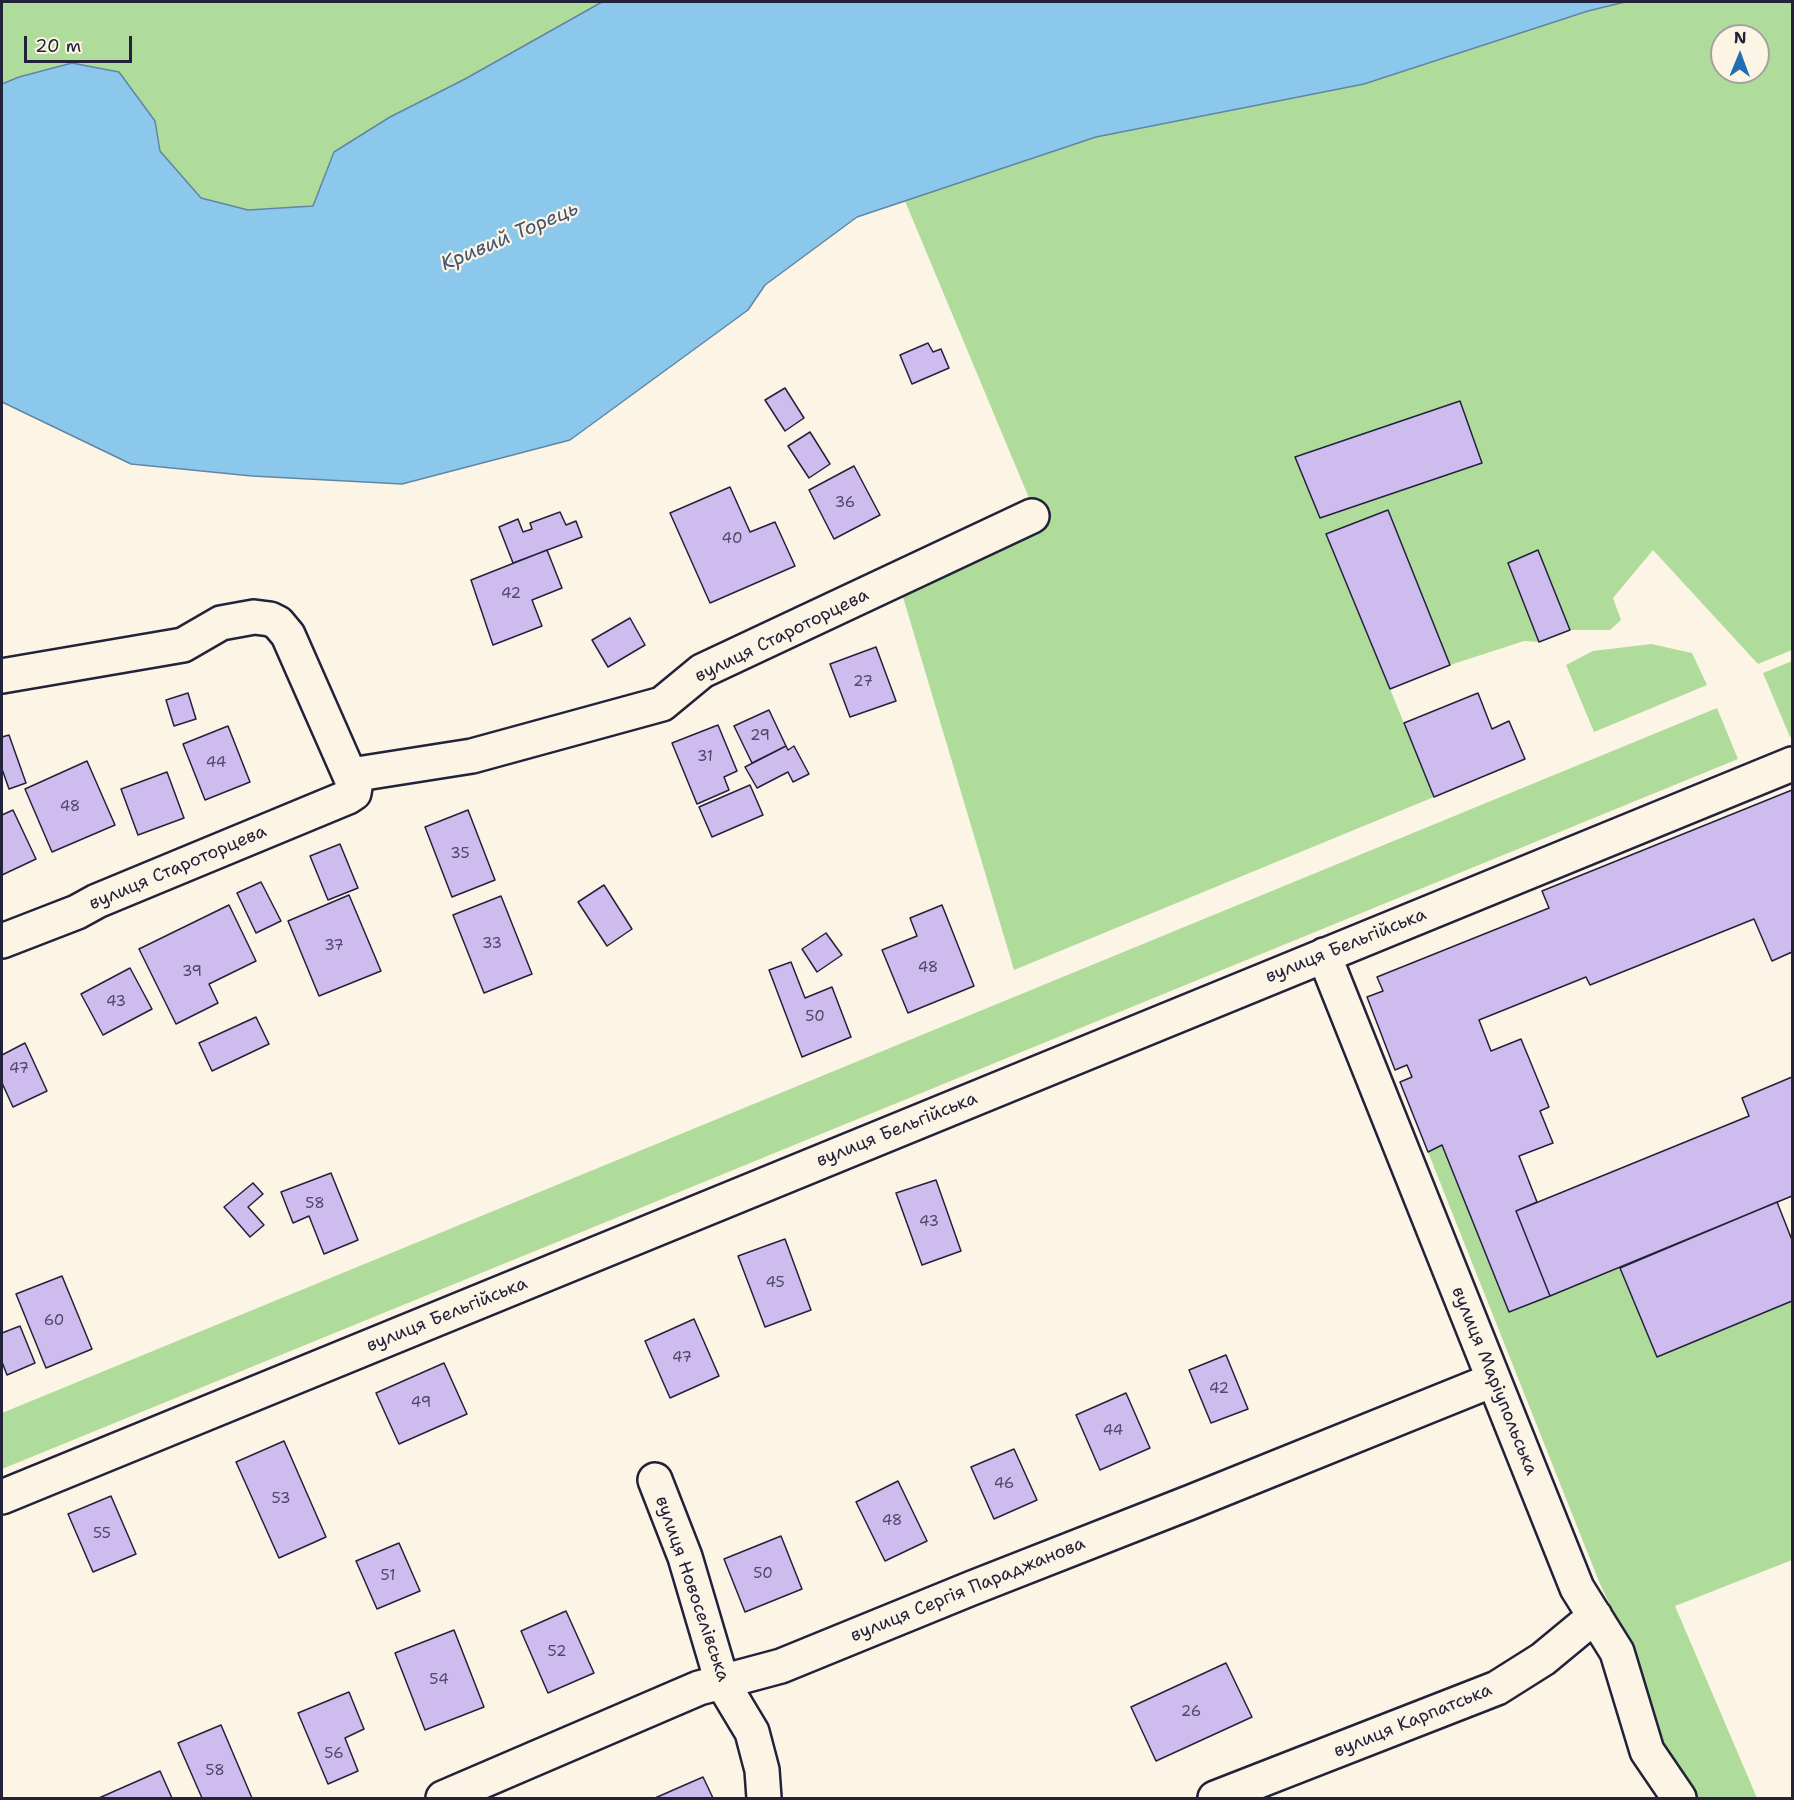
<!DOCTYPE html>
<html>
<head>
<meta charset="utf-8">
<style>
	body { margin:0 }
	#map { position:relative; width:1794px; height:1800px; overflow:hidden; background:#fcf5e5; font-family:"Shantell Sans",sans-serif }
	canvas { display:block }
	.frame { position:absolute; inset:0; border:3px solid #22223b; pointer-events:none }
	.north { position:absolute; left:1710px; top:24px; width:60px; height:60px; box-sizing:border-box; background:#fcf5e5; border:2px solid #a5a1a1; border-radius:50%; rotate:1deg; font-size:16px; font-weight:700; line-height:24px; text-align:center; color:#22223b }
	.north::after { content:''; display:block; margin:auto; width:21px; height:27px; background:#1f6fb2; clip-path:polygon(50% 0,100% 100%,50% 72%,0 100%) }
	.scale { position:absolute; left:24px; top:36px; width:108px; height:27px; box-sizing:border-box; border:3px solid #22223b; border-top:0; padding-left:8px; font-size:18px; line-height:21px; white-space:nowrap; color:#22223b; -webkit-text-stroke:4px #fcf5e5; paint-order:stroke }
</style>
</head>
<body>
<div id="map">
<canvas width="1794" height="1800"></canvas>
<div class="frame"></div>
<div class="north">N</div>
<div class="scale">20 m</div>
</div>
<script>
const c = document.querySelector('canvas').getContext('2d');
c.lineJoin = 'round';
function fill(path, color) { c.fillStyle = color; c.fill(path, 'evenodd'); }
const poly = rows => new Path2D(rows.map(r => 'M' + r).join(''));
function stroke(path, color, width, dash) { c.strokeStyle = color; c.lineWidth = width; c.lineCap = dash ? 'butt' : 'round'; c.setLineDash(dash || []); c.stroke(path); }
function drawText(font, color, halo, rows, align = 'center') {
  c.font = font + ' "Shantell Sans",sans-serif'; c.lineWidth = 4.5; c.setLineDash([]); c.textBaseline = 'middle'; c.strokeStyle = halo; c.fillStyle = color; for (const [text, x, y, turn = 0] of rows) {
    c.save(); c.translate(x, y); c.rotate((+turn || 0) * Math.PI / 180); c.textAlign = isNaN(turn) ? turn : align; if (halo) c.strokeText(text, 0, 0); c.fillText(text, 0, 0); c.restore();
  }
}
const green = poly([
	[2,2,602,2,465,79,390,117,335,151,313,206,247,210,201,198,160,151,155,121,19,77,2,84],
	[1625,2,1792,2,1792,650,1758,664,1653,550,1613,598,1621,620,1610,630,1570,630,1538,550,1508,563,1539,642,1524,641,1450,665,1388,510,1327,534,1434,797,1014,970,900,587,1039,522,905,201,1096,137,1364,84,1588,11],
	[1722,36,1758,36,1758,72,1722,72],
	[1460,401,1481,463,1296,457],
	[1651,644,1692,653,1707,685,1594,732,1566,665,1593,651],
	[1792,661,1792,736,1790,737,1763,673],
	[1717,708,1738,759,2,1469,2,1413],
	[1442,1145,1509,1312,1620,1268,1658,1357,1792,1301,1792,1560,1675,1606,1757,1798,1689,1798,1662,1758,1623,1632,1600,1584,1428,1152]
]);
const water = poly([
	[602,2,1625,2,1588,11,1364,84,1096,137,857,217,765,285,748,310,570,440,402,484,252,476,131,464,2,402,2,84,19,77,72,63,119,72,155,121,160,151,201,198,248,210,313,206,334,152,390,117,465,79,602,2]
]);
const building = poly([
	[928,343,933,352,941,349,949,368,912,384,900,355,928,343],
	[785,388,804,418,785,431,765,400,785,388],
	[1460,401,1482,463,1320,518,1295,457,1460,401],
	[810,432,830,464,809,478,788,446,810,432],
	[854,466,880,515,834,539,809,490,854,466],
	[730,487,750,532,775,522,795,566,710,603,670,513,730,487],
	[1388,510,1450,665,1390,689,1326,534,1388,510],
	[560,512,566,525,576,521,582,537,513,563,499,527,518,519,523,532,532,529,530,523,560,512],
	[547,550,562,588,532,600,542,626,493,645,471,580,547,550],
	[1538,550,1570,630,1539,642,1508,563,1538,550],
	[630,618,645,645,608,667,592,640,630,618],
	[876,647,896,701,850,717,830,664,876,647],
	[188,693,196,719,174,726,166,700,188,693],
	[1478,693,1492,729,1509,721,1525,759,1434,797,1404,723,1478,693],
	[769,710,786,746,752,763,734,726,769,710],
	[718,725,737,771,724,777,729,790,697,804,672,743,718,725],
	[228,726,250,782,205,800,183,744,228,726],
	[9,735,26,783,9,789,2,769,2,737,9,735],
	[786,746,788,750,794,746,809,774,793,782,788,772,757,788,745,767,786,746],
	[87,761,115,825,52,852,25,789,87,761],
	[167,772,184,818,138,835,121,789,167,772],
	[750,785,763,815,712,837,699,807,750,785],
	[1792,790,1792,952,1772,961,1754,919,1590,985,1586,977,1479,1020,1491,1051,1521,1039,1549,1107,1540,1111,1553,1143,1519,1156,1537,1202,1516,1211,1550,1296,1509,1312,1442,1145,1428,1152,1400,1082,1412,1077,1407,1065,1395,1070,1367,997,1383,991,1377,977,1549,908,1542,891,1792,790],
	[13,810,36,859,2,875,2,815,13,810],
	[468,810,495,880,452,897,425,827,468,810],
	[340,844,358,888,328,900,310,856,340,844],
	[261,882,281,921,256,933,237,893,261,882],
	[604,885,632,929,607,946,578,902,604,885],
	[349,895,381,971,319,996,288,921,349,895],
	[501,896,532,974,484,993,453,915,501,896],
	[229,905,256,961,209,984,218,1003,176,1024,139,949,229,905],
	[942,905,974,986,908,1013,882,950,917,936,910,918,942,905],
	[826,933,842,955,817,972,802,949,826,933],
	[791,962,805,998,832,987,851,1037,802,1057,769,970,791,962],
	[130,968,152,1009,103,1035,81,994,130,968],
	[256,1017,269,1044,212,1071,199,1043,256,1017],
	[25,1043,47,1091,13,1107,2,1083,2,1055,25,1043],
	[1792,1077,1792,1196,1550,1296,1516,1211,1749,1116,1742,1098,1792,1077],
	[331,1173,358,1240,324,1254,309,1216,293,1223,281,1192,331,1173],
	[936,1180,961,1251,922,1265,896,1193,936,1180],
	[253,1183,263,1194,248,1207,264,1225,250,1237,224,1207,253,1183],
	[1777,1202,1792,1240,1792,1301,1657,1357,1620,1268,1777,1202],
	[785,1239,811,1310,765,1327,738,1256,785,1239],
	[62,1276,92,1349,46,1368,16,1294,62,1276],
	[694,1319,719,1376,670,1398,645,1341,694,1319],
	[20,1326,35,1363,7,1375,2,1362,2,1333,20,1326],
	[1226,1355,1248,1409,1211,1423,1189,1370,1226,1355],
	[444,1363,467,1414,399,1444,376,1393,444,1363],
	[1126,1393,1150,1448,1100,1470,1076,1415,1126,1393],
	[284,1441,326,1537,279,1558,236,1462,284,1441],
	[1014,1449,1037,1500,994,1519,971,1467,1014,1449],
	[898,1481,927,1541,885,1561,856,1502,898,1481],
	[111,1496,136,1554,93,1572,68,1514,111,1496],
	[781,1536,802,1589,745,1612,724,1559,781,1536],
	[399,1543,420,1591,377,1609,356,1561,399,1543],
	[566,1611,594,1673,548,1693,521,1631,566,1611],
	[454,1630,484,1707,425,1730,395,1653,454,1630],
	[1226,1663,1252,1717,1156,1761,1131,1707,1226,1663],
	[349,1692,364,1729,345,1738,358,1771,328,1784,298,1713,349,1692],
	[221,1725,252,1798,202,1798,178,1743,221,1725],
	[160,1771,172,1798,99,1798,160,1771],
	[703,1777,713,1798,655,1798,703,1777]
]);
const minor = poly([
	[2,676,183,645,221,623,254,617,270,619,278,623,288,635,355,787,354,793,348,797,97,901,77,912,2,941],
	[351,775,472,756,662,704,702,671,1032,516],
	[1324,955,1577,1588,1617,1652,1647,1751,1679,1798],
	[655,1480,685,1557,722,1682,752,1732,762,1770,764,1798],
	[2,1497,1792,764],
	[443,1798,699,1688,781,1666,972,1588,1191,1502,1493,1380],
	[1215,1798,1497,1688,1543,1659,1595,1616]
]);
const numberNames = [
	["36",845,503],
	["40",732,539],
	["42",511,594],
	["27",863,682],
	["29",760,736],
	["31",705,757],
	["44",216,763],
	["48",70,807],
	["35",460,854],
	["33",492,944],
	["37",334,946],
	["48",928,968],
	["39",192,972],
	["43",116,1002],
	["50",815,1017],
	["47",19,1069],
	["58",315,1204],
	["43",929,1222],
	["45",775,1283],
	["60",54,1321],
	["47",682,1358],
	["42",1219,1389],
	["49",421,1403],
	["44",1113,1431],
	["46",1004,1484],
	["53",281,1499],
	["48",892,1521],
	["55",102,1534],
	["50",763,1574],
	["51",388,1576],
	["52",557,1652],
	["54",439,1680],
	["26",1191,1712],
	["56",334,1754],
	["58",215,1771]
];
const streetNames = [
	["вулиця Староторцева",782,636,-26],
	["вулиця Староторцева",178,868,-23],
	["вулиця Бельгійська",1346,946,-22],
	["вулиця Бельгійська",897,1130,-22],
	["вулиця Бельгійська",447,1315,-22],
	["вулиця Маріупольська",1494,1381,68],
	["вулиця Новоселівська",692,1589,71],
	["вулиця Сергія Параджанова",968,1590,-22],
	["вулиця Карпатська",1413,1721,-22]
];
const waterNames = [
	["Кривий Торець",510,237,-23]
];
fill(green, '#afdc9b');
fill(water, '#8bc8eb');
stroke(water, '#6186a5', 1.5);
fill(building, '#cdbced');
stroke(building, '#22223b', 1.5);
stroke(minor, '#22223b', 38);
stroke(minor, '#fcf5e5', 33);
drawText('15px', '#4d4868', null, numberNames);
drawText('18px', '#22223b', '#fcf5e5', streetNames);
drawText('italic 20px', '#425470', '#fcf5e5', waterNames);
</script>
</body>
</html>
